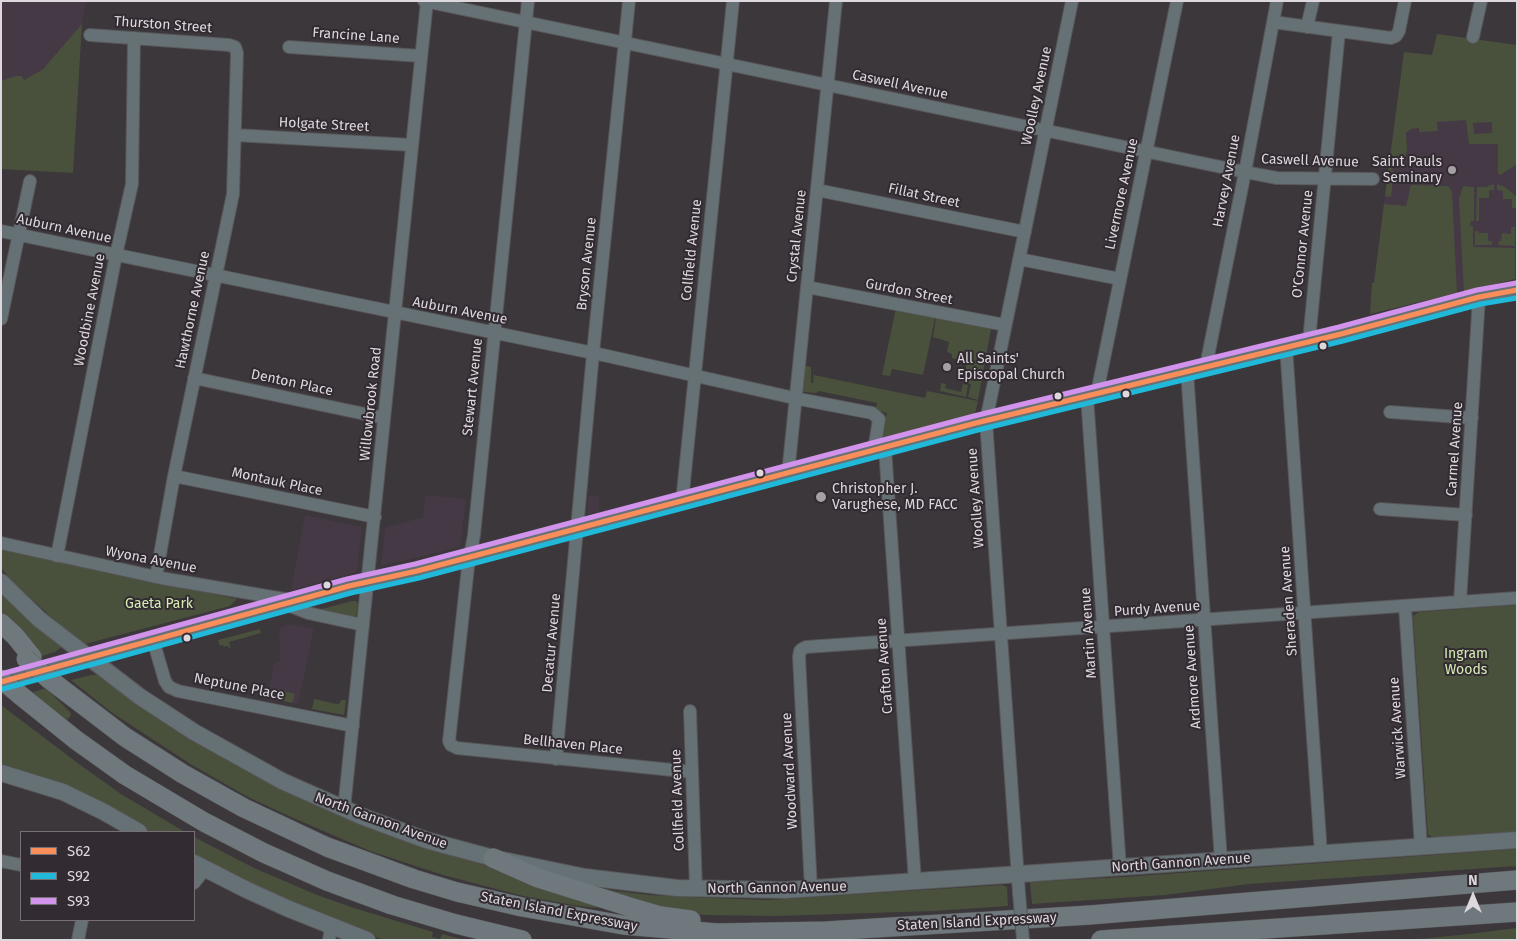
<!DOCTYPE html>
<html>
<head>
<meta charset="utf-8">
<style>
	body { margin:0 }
	#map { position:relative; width:1518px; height:941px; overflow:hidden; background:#3b373b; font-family:"Fira Sans",sans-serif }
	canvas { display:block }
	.frame { position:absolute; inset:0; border:2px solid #ddd8dd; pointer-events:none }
	.legend { position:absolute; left:20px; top:831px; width:175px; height:90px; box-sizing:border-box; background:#322b32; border:1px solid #767076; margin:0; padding:6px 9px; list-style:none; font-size:15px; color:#ddd8dd }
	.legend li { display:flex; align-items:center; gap:10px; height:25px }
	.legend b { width:25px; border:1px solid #767076 }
	.north { position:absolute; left:1448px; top:871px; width:50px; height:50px; -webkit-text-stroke:4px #322b32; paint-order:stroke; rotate:0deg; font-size:14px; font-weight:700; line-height:20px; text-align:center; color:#ddd8dd }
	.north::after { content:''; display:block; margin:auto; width:18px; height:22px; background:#ddd8dd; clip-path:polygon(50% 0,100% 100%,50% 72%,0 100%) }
</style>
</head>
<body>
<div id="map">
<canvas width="1518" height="941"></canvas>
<div class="frame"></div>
<ul class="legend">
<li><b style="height:6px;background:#fa8e5a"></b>S62</li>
<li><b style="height:6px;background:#20b9da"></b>S92</li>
<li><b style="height:6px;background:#d193ec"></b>S93</li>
</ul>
<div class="north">N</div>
</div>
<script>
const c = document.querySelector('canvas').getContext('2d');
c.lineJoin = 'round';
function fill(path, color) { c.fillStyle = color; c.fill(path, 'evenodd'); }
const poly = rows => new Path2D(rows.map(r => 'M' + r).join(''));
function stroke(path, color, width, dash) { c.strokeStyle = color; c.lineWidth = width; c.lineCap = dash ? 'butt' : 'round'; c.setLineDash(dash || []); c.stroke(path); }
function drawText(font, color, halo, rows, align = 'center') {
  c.font = font + ' "Fira Sans",sans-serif'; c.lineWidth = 4; c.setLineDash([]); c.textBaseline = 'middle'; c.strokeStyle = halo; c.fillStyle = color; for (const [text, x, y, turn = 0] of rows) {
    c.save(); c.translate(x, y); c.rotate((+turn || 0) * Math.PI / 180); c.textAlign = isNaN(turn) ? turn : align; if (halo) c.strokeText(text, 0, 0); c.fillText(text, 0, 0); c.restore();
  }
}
const built = poly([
	[1,1,86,1,82,24,43,69,9,89,1,87],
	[1437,34,1517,45,1517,279,1370,314,1391,144,1404,52,1432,55],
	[425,495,466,499,460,547,381,566,385,528,423,517],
	[588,495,599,496,599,511,587,514],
	[305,515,362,527,357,572,291,590],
	[290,624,314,629,298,704,267,698,274,663,280,661,279,628]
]);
const green = poly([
	[82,24,73,173,1,169,1,81,16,76,22,76,24,80,43,69],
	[1437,34,1517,45,1517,164,1500,175,1498,173,1498,144,1469,144,1466,120,1437,122,1438,131,1419,132,1419,128,1411,129,1406,133,1407,149,1403,168,1395,167,1391,170,1394,171,1391,197,1385,196,1404,52,1432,55],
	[1492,122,1492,133,1474,134,1473,123],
	[1494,184,1494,190,1489,190,1489,198,1479,198,1479,221,1476,221,1477,187,1485,187],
	[1497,184,1505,187,1517,197,1517,208,1512,208,1512,199,1503,199,1503,191,1497,190],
	[1411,185,1448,186,1452,192,1457,293,1370,314,1372,283,1374,283,1384,204,1406,206],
	[1463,186,1474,187,1474,221,1471,221,1470,226,1473,226,1473,247,1515,248,1515,279,1464,292,1459,199],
	[1511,227,1515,227,1515,246,1498,245,1499,241,1501,241,1502,233,1511,234],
	[1475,231,1478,231,1479,233,1488,233,1488,241,1492,241,1492,245,1475,245],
	[896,308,991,329,978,400,968,397,971,384,963,383,967,362,952,358,952,354,947,352,949,342,933,337,936,318,935,318,923,375,892,369,890,376,882,375],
	[803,365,811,367,811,383,813,383,814,368,814,375,925,398,927,391,978,401,975,414,974,416,884,438,882,437,881,434,887,413,875,410,877,403,819,391,816,393,804,392,802,390],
	[941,383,946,384,945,388,961,392,963,384,968,385,966,397,940,391],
	[1,550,159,582,159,585,161,585,161,583,237,599,230,606,85,644,48,614,12,581,1,568],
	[1,592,63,646,55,652,42,656,29,645,1,618],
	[352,601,356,601,358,604,356,617,321,611,322,609],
	[1517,605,1517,832,1432,838,1430,835,1428,835,1413,616,1419,612],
	[260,629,261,633,229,642,231,649,227,646,224,647,223,645,220,646,218,640],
	[91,675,99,675,420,845,531,880,598,906,596,908,573,905,523,896,443,875,370,851,291,817,248,797,192,765,111,712,71,680],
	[46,688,70,712,71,715,67,720,30,693],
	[274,688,295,694,292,703,271,698],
	[314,699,337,704,340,703,341,700,346,700,344,715,312,709],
	[1,705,79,764,121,794,185,832,150,832,96,802,1,768],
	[194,837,254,868,317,895,354,908,433,932,432,937,440,939,442,934,465,940,384,940,370,935,308,912,194,857],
	[1517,849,1517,866,1249,884,1165,895,1032,904,1030,882,1124,877],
	[562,881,616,891,649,895,710,898,767,900,1002,885,1007,887,1008,906,935,911,776,916,705,915,677,913],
	[1517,928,1517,940,1410,940,1469,934]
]);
const minor = poly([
	[424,1,1245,172,1277,178,1373,179],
	[528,1,474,535,468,567,449,741,451,745,457,748,692,772],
	[1273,22,1391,38,1396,36,1399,31,1405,1],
	[1307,27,1313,1],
	[90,35,229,45,235,47,237,53,233,194,174,476,156,577],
	[1473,37,1481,1],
	[289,47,421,56],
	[235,135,412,145],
	[817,190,1025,232],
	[1,231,603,355,794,398,872,413,879,419,874,450],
	[1019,259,1120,279],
	[807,287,1005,325],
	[1,319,30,181],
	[1309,341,1339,31],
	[1286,346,1321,854],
	[1206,366,1245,172,1277,1],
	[1187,371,1221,861],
	[194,378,384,418],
	[1097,393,1177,1],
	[1087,396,1120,868],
	[1390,412,1472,418],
	[885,448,915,882],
	[788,474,836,1],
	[174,476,375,517],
	[682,502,733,1],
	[1380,509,1466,515],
	[1,543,161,578,290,600],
	[57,556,116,255,132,184,134,38],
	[1460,602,1479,297],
	[285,604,308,613,363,625],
	[1405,606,1421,847],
	[153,640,165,681,169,687,178,691,353,726],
	[690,711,696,889],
	[556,759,593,353,629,1],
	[344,809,427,1],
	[1,861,21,865],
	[194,883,205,869],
	[811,889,799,657,800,651,802,649,806,647,1517,598],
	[1019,893,986,421,1072,1],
	[78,940,82,920],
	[329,940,331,926]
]);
const major = poly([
	[1,582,39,619,139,696,194,732,282,781,361,816,426,840,493,858,585,877,677,888,786,890,1517,840],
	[1,682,349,586,417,571,976,423,1341,334,1479,297,1517,290],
	[1,773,63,792,104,812,139,832],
	[194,863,247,890,289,909,367,940]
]);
const highway = poly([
	[1,623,15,636,32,657],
	[49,679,125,737,183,774,244,808,327,847,414,879,457,892,522,907,623,925,717,933,826,931,1090,915,1517,880],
	[20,695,76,740,125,775,204,822,264,853,327,881,392,905,456,924,522,940],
	[493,858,538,878,630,907,661,916,691,920],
	[1101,940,1517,912]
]);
const minorBridge = poly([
	[1019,893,1023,940]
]);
const highwayBridge = poly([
	[26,659,49,679],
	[1,679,20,695]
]);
const bus1 = poly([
	[1,682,349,586,417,571,976,423,1341,334,1479,297,1517,290]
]);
const bus2 = poly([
	[3,689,351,593,419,578,978,430,1343,341,1481,304,1517,298]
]);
const bus3 = poly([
	[1,674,347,579,415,564,974,416,1339,327,1477,290,1516,283]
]);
const markers = [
	[1452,170,5,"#a4a0a4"],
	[1323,346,4.5,"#ddd8dd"],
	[947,367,5,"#a4a0a4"],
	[1126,394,4.5,"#ddd8dd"],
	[1058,396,4.5,"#ddd8dd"],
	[760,473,4.5,"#ddd8dd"],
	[821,497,6,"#a4a0a4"],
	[327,585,4.5,"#ddd8dd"],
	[187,638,4.5,"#ddd8dd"]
];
const streetNames = [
	["Thurston Street",163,25,4],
	["Francine Lane",356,36,4],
	["Caswell Avenue",900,85,12],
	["Woolley Avenue",1037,96,-78],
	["Holgate Street",324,125,3],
	["Caswell Avenue",1310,161,2],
	["Harvey Avenue",1227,181,-79],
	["Livermore Avenue",1122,194,-78],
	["Fillat Street",924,196,12],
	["Auburn Avenue",64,229,12],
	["Crystal Avenue",797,236,-84],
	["O'Connor Avenue",1303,244,-84],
	["Collfield Avenue",692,250,-84],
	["Bryson Avenue",587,264,-84],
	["Gurdon Street",909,292,11],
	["Woodbine Avenue",90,310,-79],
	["Hawthorne Avenue",193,310,-78],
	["Auburn Avenue",460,311,11],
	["Denton Place",292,383,12],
	["Stewart Avenue",473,387,-84],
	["Willowbrook Road",371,404,-84],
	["Carmel Avenue",1455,449,-86],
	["Montauk Place",277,482,12],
	["Woolley Avenue",976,498,-94],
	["Wyona Avenue",151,560,11],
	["Sheraden Avenue",1289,601,-94],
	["Purdy Avenue",1157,609,-4],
	["Martin Avenue",1089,633,-94],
	["Decatur Avenue",552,643,-85],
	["Crafton Avenue",885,666,-94],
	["Ardmore Avenue",1193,677,-94],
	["Neptune Place",239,687,11],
	["Warwick Avenue",1398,728,-94],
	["Bellhaven Place",573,745,6],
	["Woodward Avenue",790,771,-93],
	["Collfield Avenue",678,800,-92],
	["North Gannon Avenue",381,821,20],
	["North Gannon Avenue",1181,863,-4],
	["North Gannon Avenue",777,888,-1],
	["Staten Island Expressway",559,912,11],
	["Staten Island Expressway",977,922,-3]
];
const poiNames = [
	["Saint Pauls",1442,162,"right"],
	["Seminary",1442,178,"right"],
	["All Saints'",957,359],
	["Episcopal Church",957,375],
	["Christopher J.",832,489],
	["Varughese, MD FACC",832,505]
];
const parkNames = [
	["Gaeta Park",159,604],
	["Ingram",1466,654],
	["Woods",1466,670]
];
fill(built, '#443944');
fill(green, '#49513c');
stroke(minor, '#575557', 14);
stroke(major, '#575557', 18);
stroke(highway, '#575557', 20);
stroke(minor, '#667175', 12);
stroke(major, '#667176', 16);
stroke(highway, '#6f787c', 19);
stroke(minorBridge, '#575557', 14, []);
stroke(highwayBridge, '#575557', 20, []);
stroke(minorBridge, '#667175', 12);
stroke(highwayBridge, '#6f787c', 19);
stroke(bus1, '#fa8e5a', 5);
stroke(bus2, '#20b9da', 5);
stroke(bus3, '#d193ec', 5);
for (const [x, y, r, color] of markers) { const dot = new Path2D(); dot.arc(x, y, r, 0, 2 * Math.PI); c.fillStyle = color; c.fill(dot); stroke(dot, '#322b32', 2); }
drawText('14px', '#ddd8dd', '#322b32', streetNames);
drawText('14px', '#ddd8dd', '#322b32', poiNames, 'left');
drawText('14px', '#d6eeb4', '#322b32', parkNames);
</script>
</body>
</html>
